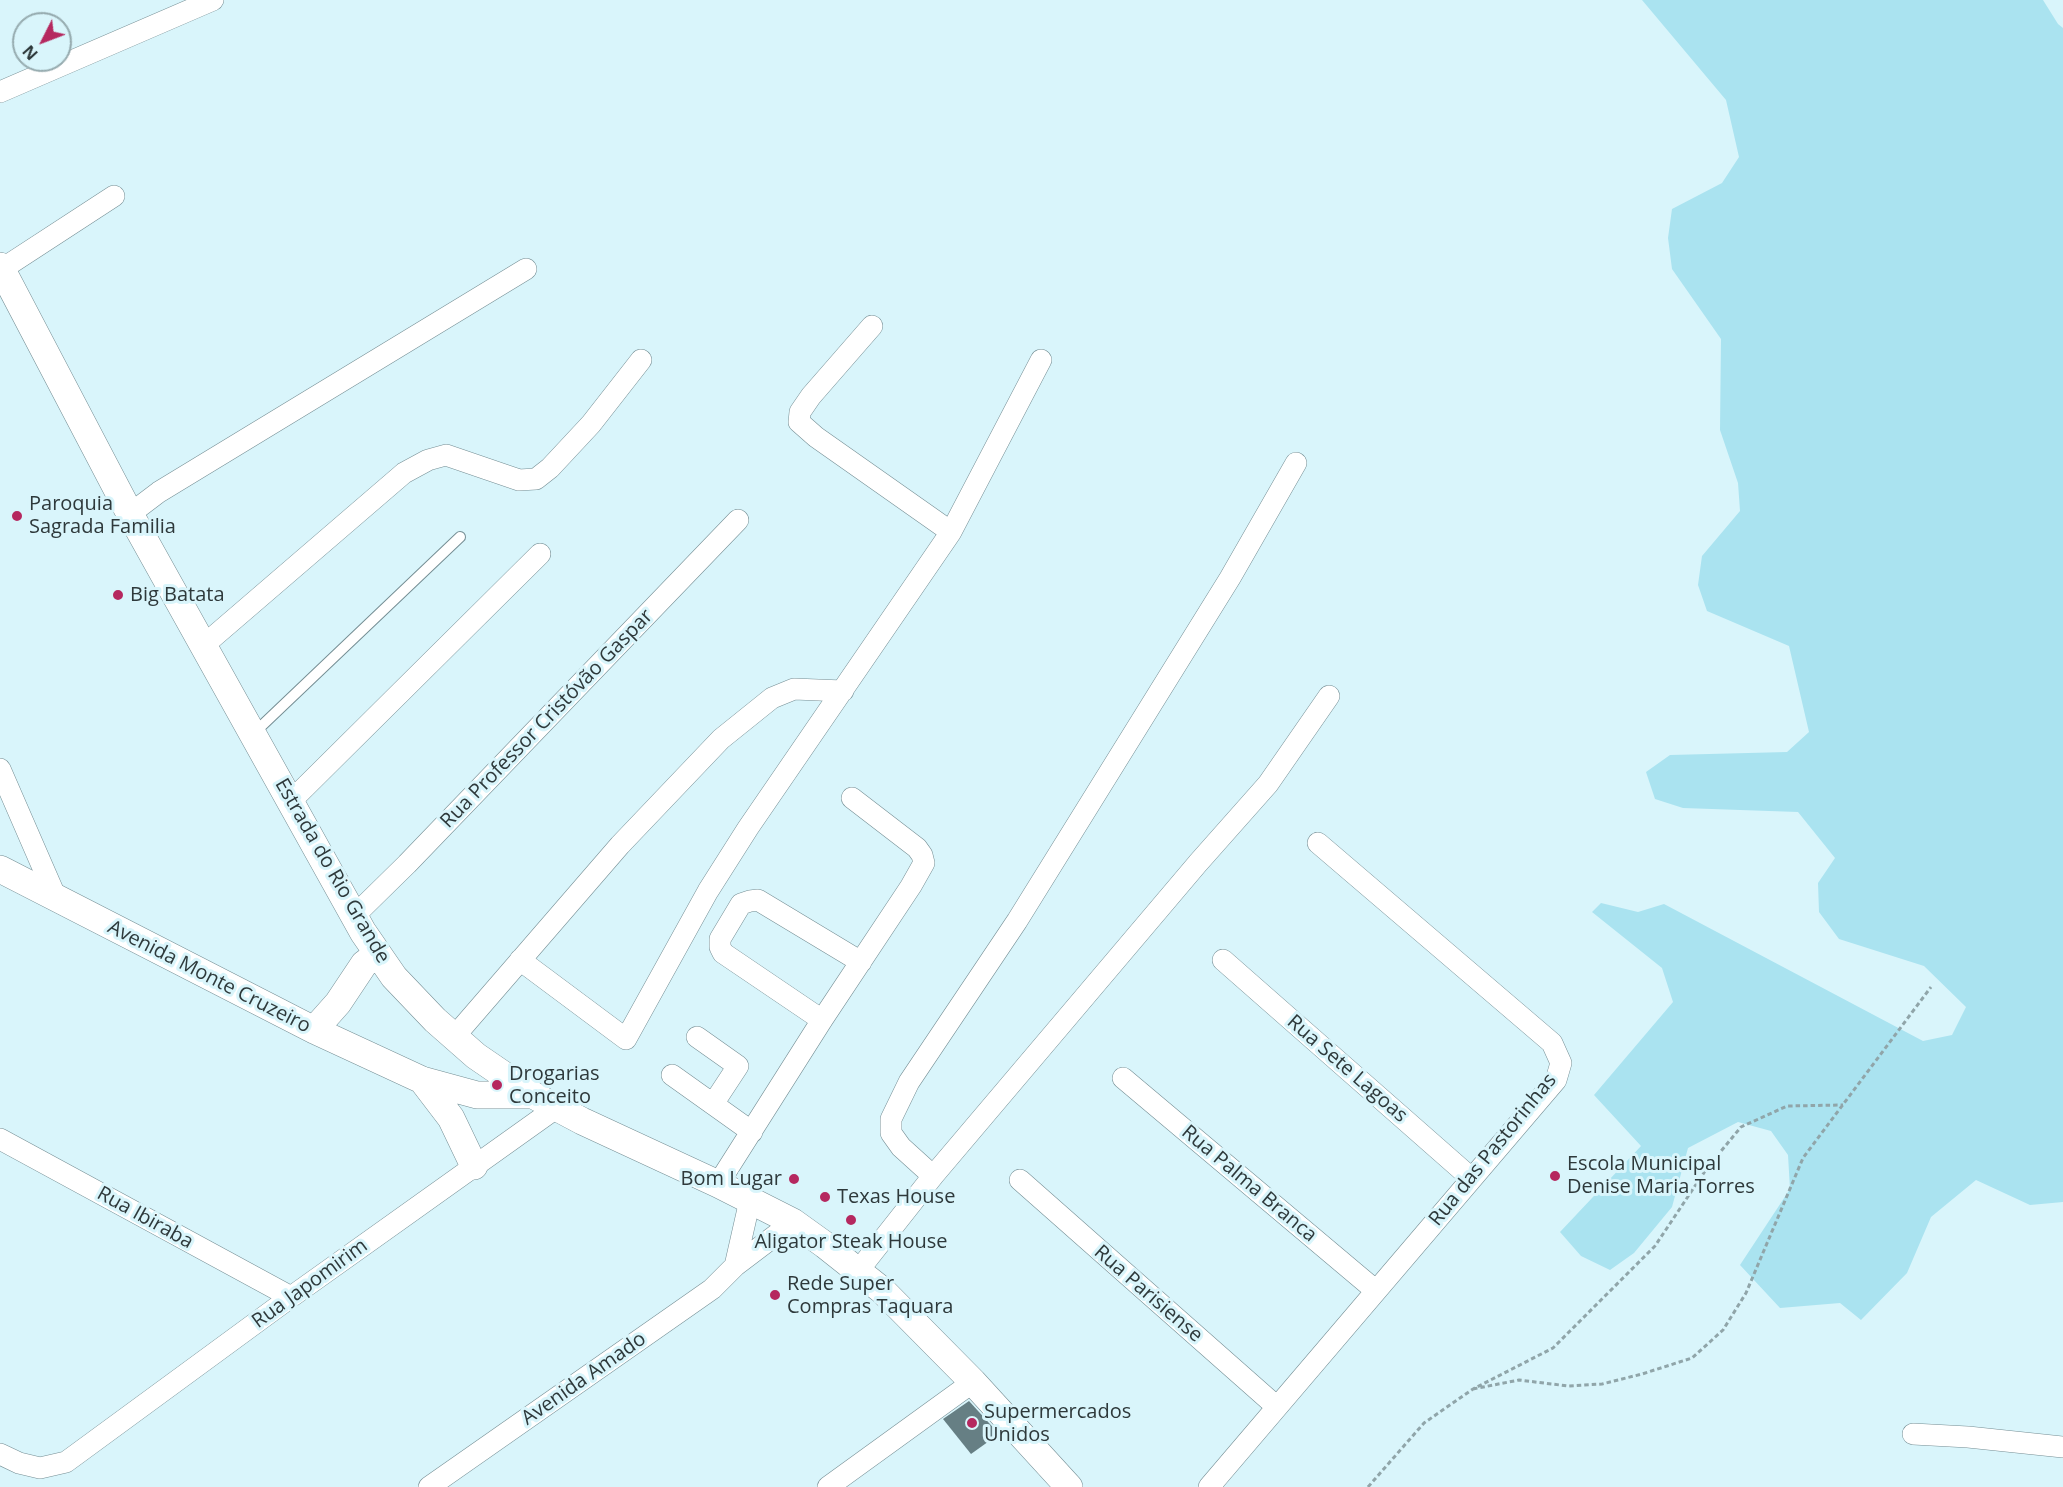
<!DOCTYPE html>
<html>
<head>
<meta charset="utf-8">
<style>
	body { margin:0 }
	#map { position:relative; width:2063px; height:1487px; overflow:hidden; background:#d9f5fb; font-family:"Open Sans",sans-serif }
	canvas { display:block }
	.north { position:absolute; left:12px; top:12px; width:60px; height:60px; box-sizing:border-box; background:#d9f5fb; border:2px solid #95aaae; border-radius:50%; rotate:228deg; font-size:16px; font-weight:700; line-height:24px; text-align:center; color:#2e393b }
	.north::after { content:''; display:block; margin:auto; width:21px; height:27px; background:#b5285f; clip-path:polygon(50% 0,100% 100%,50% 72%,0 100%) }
</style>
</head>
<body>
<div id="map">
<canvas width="2063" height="1487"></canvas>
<div class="north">N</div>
</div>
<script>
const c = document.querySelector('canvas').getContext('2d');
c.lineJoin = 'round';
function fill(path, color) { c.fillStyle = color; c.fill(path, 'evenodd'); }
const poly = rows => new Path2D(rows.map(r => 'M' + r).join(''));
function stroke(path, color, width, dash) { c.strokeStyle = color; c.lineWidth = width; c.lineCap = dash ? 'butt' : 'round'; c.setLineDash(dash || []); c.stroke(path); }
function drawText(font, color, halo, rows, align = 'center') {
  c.font = font + ' "Open Sans",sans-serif'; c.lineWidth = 6; c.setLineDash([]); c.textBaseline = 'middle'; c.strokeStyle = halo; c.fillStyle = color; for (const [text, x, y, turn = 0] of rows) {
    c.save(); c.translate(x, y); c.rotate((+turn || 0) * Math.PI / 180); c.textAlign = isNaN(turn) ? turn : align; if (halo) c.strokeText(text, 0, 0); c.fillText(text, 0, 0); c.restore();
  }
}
const green = poly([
	[1642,0,2043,0,2058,24,2063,28,2063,1202,2030,1205,1976,1180,1931,1217,1907,1273,1861,1320,1840,1303,1780,1308,1740,1265,1790,1189,1788,1155,1771,1131,1738,1122,1688,1148,1672,1207,1634,1253,1610,1270,1581,1256,1560,1232,1641,1146,1594,1095,1673,1002,1662,968,1592,912,1601,903,1638,912,1664,904,1923,1041,1952,1035,1966,1007,1924,966,1839,939,1819,912,1818,883,1835,858,1798,812,1683,808,1655,799,1646,772,1670,755,1787,752,1809,732,1789,646,1707,611,1698,585,1702,556,1740,511,1738,483,1720,430,1721,339,1672,269,1668,238,1672,209,1722,183,1739,157,1726,100]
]);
const building = poly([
	[969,1401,999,1434,971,1454,943,1419]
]);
const path = poly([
	[1473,1389,1519,1380,1568,1386,1602,1384,1642,1374,1692,1358,1723,1330,1746,1293,1803,1158,1931,987],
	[1368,1487,1424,1423,1473,1389,1553,1348,1655,1246,1707,1168,1741,1127,1787,1106,1843,1105]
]);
const service = poly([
	[253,734,460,537]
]);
const minor = poly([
	[0,92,213,0],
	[2,269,114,196],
	[872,326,811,396,800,412,799,422,816,437,951,532],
	[130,514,159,492,526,269],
	[204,645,404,473,428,460,446,455,519,480,536,479,550,468,591,424,641,360],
	[0,769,57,900],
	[291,801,540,554],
	[354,916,407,864,738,520],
	[520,960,626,1039,708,891,748,828,951,532,1041,360],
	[1223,960,1471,1178],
	[822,1020,723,953,720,947,720,939,741,904,750,901,758,900,861,962],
	[454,1037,620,845,721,739,772,698,794,689,843,691],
	[697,1037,738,1066,713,1104],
	[672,1075,752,1132],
	[1123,1078,1375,1290],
	[0,1139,291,1297],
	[933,1176,901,1147,891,1133,891,1119,909,1082,1017,921,1230,578,1296,463],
	[1020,1180,1277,1407],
	[718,1184,822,1020,911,886,924,863,922,855,917,848,852,798],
	[735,1266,750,1200],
	[858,1271,933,1176,1198,863,1268,784,1329,696],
	[1913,1434,1968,1437,2063,1447],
	[0,1454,19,1463,40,1468,66,1462,291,1297,556,1108],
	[429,1487,712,1289,735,1266,793,1222],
	[828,1487,973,1382],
	[1209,1487,1556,1080,1561,1063,1552,1043,1318,843]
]);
const tertiary = poly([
	[0,266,130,514,363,932,394,977,435,1020,476,1056,533,1095,582,1121,718,1184,793,1222,825,1245,883,1291,973,1382,1069,1487],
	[0,869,314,1030,422,1080,477,1095,533,1095],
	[314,1030,338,1003,364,964,372,958,382,960],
	[422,1080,451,1118,474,1166]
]);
const markers = [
	[17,516,6,"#b5285f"],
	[118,595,6,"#b5285f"],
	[497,1085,6,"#b5285f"],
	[1555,1176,6,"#b5285f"],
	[794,1179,6,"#b5285f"],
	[825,1197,6,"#b5285f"],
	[851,1220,6,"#b5285f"],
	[775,1295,6,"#b5285f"],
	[972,1423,6,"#b5285f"]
];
const poiNames = [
	["Paroquia",29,504],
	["Sagrada Familia",29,527],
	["Big Batata",130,595],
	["Drogarias",509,1074],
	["Conceito",509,1097],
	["Escola Municipal",1567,1164],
	["Denise Maria Torres",1567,1187],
	["Bom Lugar",782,1179,"right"],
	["Texas House",837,1197],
	["Aligator Steak House",851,1242,"center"],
	["Rede Super",787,1284],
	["Compras Taquara",787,1307],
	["Supermercados",984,1412],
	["Unidos",984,1435]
];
const streetNames = [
	["Rua Professor Cristóvão Gaspar",547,719,-46],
	["Estrada do Rio Grande",332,871,60],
	["Avenida Monte Cruzeiro",209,977,27],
	["Rua Sete Lagoas",1347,1069,41],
	["Rua das Pastorinhas",1493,1150,-51],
	["Rua Palma Branca",1249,1184,40],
	["Rua Ibiraba",145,1218,29],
	["Rua Japomirim",310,1284,-36],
	["Rua Parisiense",1148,1294,41],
	["Avenida Amado",584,1379,-35]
];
fill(green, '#aae3f0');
fill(building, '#667f84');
stroke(service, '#758e94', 12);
stroke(minor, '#758e94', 22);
stroke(tertiary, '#758e94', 28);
stroke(path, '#90a5a9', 3, [4.5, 3]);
stroke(service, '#fff', 10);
stroke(minor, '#fff', 21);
stroke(tertiary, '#fff', 27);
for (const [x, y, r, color] of markers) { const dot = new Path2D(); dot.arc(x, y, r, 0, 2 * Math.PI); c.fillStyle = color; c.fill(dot); stroke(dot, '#d9f5fb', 2); }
drawText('20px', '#2e393b', '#d9f5fb', poiNames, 'left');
drawText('20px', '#2e393b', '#d9f5fb', streetNames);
</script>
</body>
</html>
